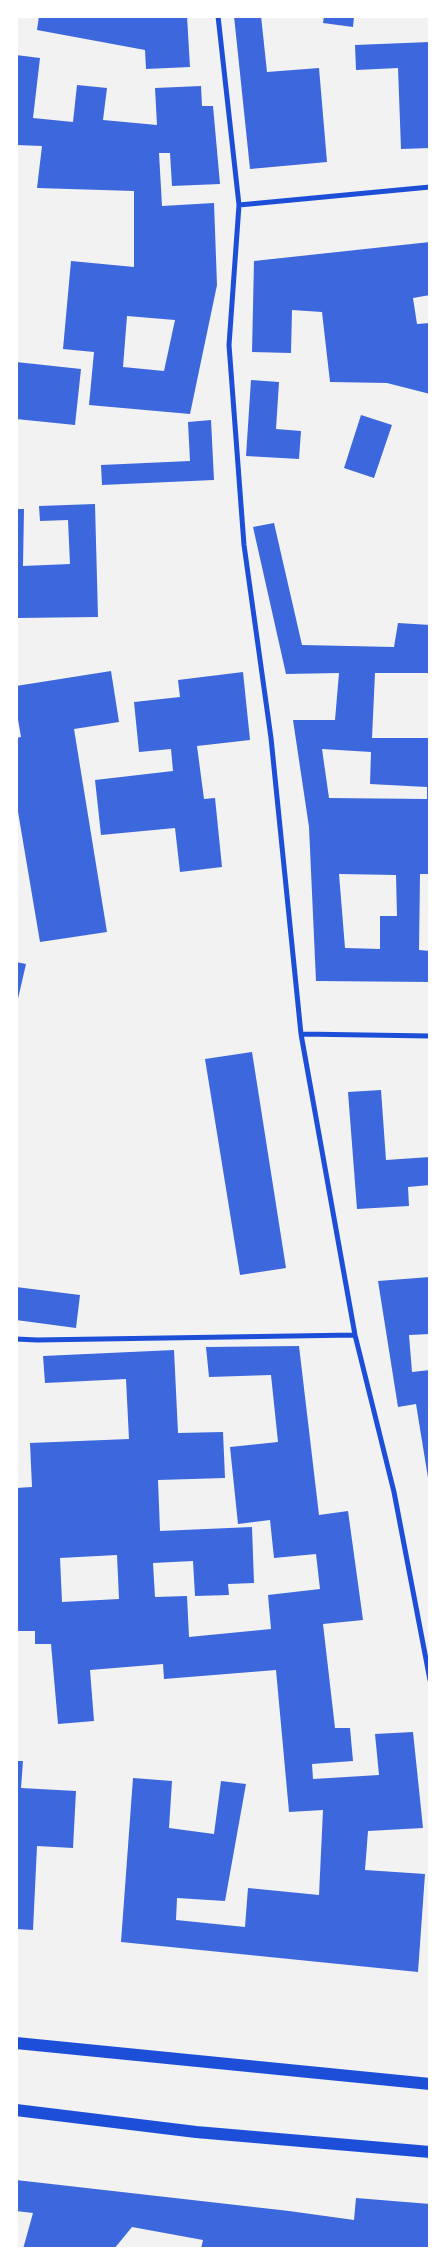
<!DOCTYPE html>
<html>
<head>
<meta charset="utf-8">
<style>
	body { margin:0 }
	#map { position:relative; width:446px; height:2265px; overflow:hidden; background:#f2f2f2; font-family:"Alegreya Sans",sans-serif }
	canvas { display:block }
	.frame { position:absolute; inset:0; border:18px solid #fff; pointer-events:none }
</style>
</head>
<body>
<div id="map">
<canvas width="446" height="2265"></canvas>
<div class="frame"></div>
</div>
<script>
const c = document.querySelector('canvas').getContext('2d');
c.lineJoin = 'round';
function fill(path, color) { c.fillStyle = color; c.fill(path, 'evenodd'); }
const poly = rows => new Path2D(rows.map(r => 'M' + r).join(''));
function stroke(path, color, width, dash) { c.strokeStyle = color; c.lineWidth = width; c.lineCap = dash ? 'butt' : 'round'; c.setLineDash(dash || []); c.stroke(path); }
const building = poly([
	[39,16,187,16,190,67,146,69,145,50,37,30],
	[234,16,261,16,267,72,319,68,327,162,250,169],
	[324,16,354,16,353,27,323,23],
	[430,42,430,148,401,149,398,68,356,70,355,45],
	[16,55,40,58,33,118,73,122,77,85,107,88,103,120,157,125,155,88,201,86,202,106,213,106,220,184,172,186,170,153,159,153,162,206,214,203,217,285,190,414,89,405,94,352,63,349,71,261,134,267,134,191,37,188,42,146,16,145],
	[127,316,175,320,164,371,123,367],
	[430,242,430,295,413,298,417,324,430,323,430,394,387,383,330,382,322,312,292,310,291,353,252,352,254,261],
	[16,362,81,369,75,425,16,419],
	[251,380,279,382,276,429,301,431,299,459,246,456],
	[361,415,392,425,374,478,344,468],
	[211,420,214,480,102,485,101,465,190,461,188,422],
	[95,504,98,617,16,618,16,509,24,509,23,566,70,564,68,520,40,521,39,506],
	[274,523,302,645,394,647,398,623,430,625,430,673,375,673,372,738,430,738,430,874,420,874,419,950,430,951,430,982,316,981,309,827,293,720,335,720,339,673,286,674,253,527],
	[322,749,371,752,370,784,427,787,427,799,329,798],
	[339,874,396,875,397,916,380,916,380,949,345,948],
	[111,671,119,722,74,729,107,932,40,942,16,800,16,738,21,737,16,708,16,686],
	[243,672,250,740,197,746,204,799,215,798,222,867,180,872,175,828,101,835,95,780,173,771,171,749,139,752,134,702,180,697,178,680],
	[16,962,26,964,17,1003,16,1003],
	[252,1052,286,1268,240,1275,205,1059],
	[381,1090,386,1160,430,1157,430,1185,408,1187,409,1206,357,1209,348,1092],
	[430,1277,430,1334,409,1335,412,1372,430,1370,429,1484,416,1404,398,1407,378,1281],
	[16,1287,80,1295,76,1328,16,1320],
	[299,1346,319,1515,348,1511,363,1620,323,1624,335,1728,350,1728,353,1761,312,1764,313,1779,379,1775,375,1734,413,1732,423,1828,368,1831,365,1870,425,1874,418,1972,121,1942,133,1778,172,1781,169,1828,214,1834,221,1781,246,1784,225,1901,177,1898,176,1920,245,1927,248,1888,319,1895,323,1810,289,1812,276,1670,164,1679,163,1664,90,1670,94,1721,58,1724,51,1644,35,1644,35,1631,16,1631,16,1488,32,1487,30,1443,129,1439,126,1379,45,1383,43,1356,174,1350,178,1433,223,1432,225,1478,158,1480,160,1531,252,1527,254,1583,228,1584,229,1595,195,1596,193,1561,153,1563,155,1597,187,1596,189,1637,271,1629,268,1595,320,1589,316,1554,274,1558,270,1520,238,1524,230,1447,278,1442,271,1375,209,1377,206,1347],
	[117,1555,119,1599,62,1602,60,1558],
	[16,1761,23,1761,21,1788,76,1791,73,1848,37,1846,33,1930,16,1929],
	[16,2180,289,2211,354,2220,356,2198,430,2204,430,2249,201,2249,203,2240,132,2227,114,2249,23,2249,33,2213,16,2211]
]);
const minor = poly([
	[218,16,239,205,229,345,244,545,271,738,301,1034,355,1335,394,1492,430,1680],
	[239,205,430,187],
	[301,1034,430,1036],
	[16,1339,37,1340,355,1335]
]);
const primary = poly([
	[16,2043,430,2084],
	[16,2110,196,2132,430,2152]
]);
fill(building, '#3d67dc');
stroke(minor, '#1d4ed8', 5);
stroke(primary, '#1d4ed8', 12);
</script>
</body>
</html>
